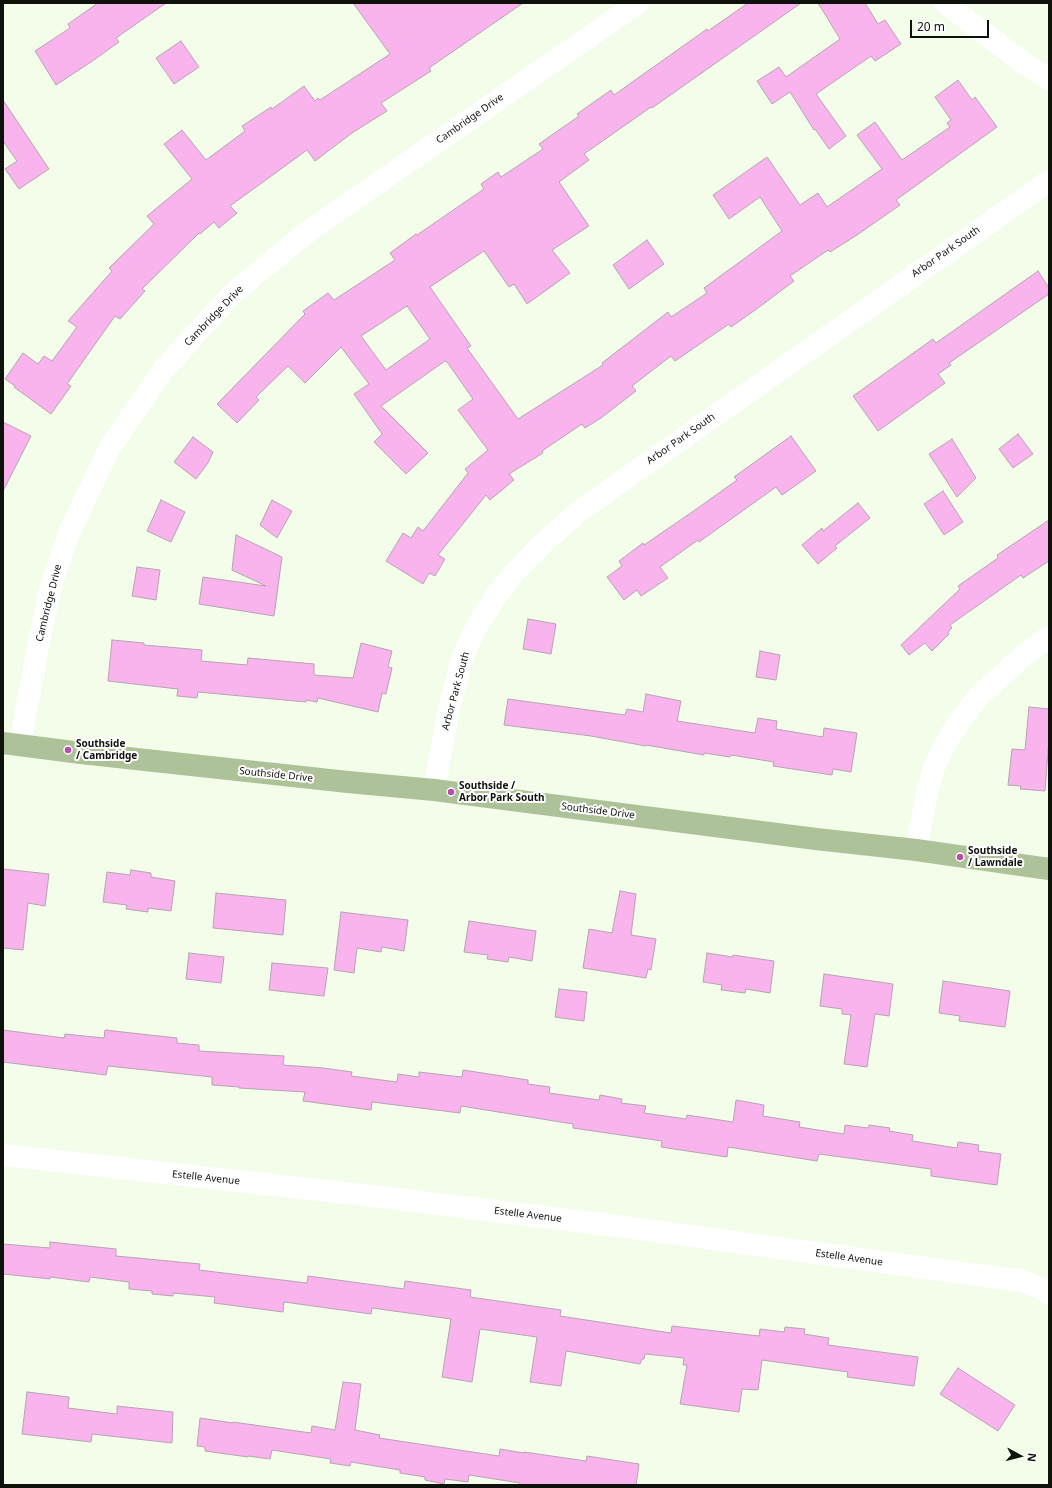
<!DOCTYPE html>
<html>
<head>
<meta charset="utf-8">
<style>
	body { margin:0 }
	#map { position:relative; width:1052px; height:1488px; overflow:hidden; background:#f3fdea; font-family:"Noto Sans",sans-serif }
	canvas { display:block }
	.frame { position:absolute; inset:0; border:4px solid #0f120c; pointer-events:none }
	.north { position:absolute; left:1000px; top:1436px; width:40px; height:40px; -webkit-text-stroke:3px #fff; paint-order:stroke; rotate:97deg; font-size:11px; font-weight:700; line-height:16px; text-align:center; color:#0f120c }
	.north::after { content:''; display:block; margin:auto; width:14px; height:18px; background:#0f120c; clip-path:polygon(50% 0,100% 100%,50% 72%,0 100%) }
	.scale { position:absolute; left:910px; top:20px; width:79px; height:18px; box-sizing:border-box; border:2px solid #0f120c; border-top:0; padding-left:5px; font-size:12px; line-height:14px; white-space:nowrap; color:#0f120c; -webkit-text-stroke:3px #fff; paint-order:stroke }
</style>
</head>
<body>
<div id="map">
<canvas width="1052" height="1488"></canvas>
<div class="frame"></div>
<div class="north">N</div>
<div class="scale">20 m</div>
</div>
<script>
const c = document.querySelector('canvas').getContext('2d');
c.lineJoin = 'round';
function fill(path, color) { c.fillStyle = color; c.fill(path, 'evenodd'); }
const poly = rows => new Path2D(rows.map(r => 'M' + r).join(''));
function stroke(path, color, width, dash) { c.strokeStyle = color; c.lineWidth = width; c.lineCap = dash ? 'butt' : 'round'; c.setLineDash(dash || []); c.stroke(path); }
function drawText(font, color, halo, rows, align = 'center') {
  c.font = font + ' "Noto Sans",sans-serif'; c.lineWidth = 4; c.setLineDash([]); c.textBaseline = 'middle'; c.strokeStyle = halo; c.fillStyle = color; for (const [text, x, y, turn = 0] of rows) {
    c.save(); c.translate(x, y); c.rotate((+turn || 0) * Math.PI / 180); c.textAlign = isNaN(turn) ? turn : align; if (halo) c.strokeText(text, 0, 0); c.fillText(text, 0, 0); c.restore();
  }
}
const building = poly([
	[98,3,166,3,116,38,119,42,91,62,56,85,35,51,70,28,68,24,98,3],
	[353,3,523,3,429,68,431,71,381,103,387,111,352,133,315,161,307,150,230,206,237,213,219,228,214,222,200,234,199,233,142,289,145,291,120,319,115,316,67,384,71,386,51,414,14,387,15,386,5,379,23,353,38,364,44,356,52,361,77,327,68,321,112,271,109,268,154,224,147,216,192,179,164,144,182,130,206,160,245,131,242,126,271,107,272,109,304,86,315,101,318,98,320,100,390,54,353,3],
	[748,3,801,3,652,108,651,107,584,154,589,160,559,182,589,226,552,250,570,273,527,304,514,284,509,287,484,251,430,287,471,346,467,348,518,419,603,365,602,363,668,312,671,317,707,293,704,288,782,231,760,197,729,219,713,195,767,157,800,205,818,193,827,207,882,169,857,135,875,122,902,160,950,127,947,123,951,120,935,97,958,80,972,100,975,97,997,127,896,200,900,205,857,235,830,252,828,250,790,276,794,281,758,308,731,327,729,324,675,361,671,356,632,386,636,391,601,418,585,428,582,424,542,451,543,453,509,474,514,480,490,500,486,495,438,555,445,559,435,576,429,573,423,584,386,561,403,533,411,538,418,527,423,531,468,473,465,469,488,450,458,410,473,399,447,362,445,361,381,406,428,453,406,474,374,442,382,434,354,394,369,384,341,347,305,383,288,366,256,397,259,400,237,423,217,404,305,314,303,311,328,293,334,300,395,260,390,253,416,234,417,235,484,189,481,184,498,172,501,177,543,149,539,144,579,116,577,114,611,90,614,95,707,29,708,31,748,3],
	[407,306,430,339,386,370,361,336,407,306],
	[818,3,865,3,878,24,885,20,901,44,875,61,871,56,816,94,846,136,829,149,815,129,814,130,790,92,772,104,757,81,779,67,786,77,840,39,818,3],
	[181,41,199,67,174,84,156,58,181,41],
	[3,100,49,169,19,189,5,169,17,161,3,141,3,100],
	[647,240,664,264,629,289,613,265,647,240],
	[1038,271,1049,288,1049,294,949,363,951,365,938,374,945,383,878,431,853,396,933,339,936,343,1038,271],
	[3,422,31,436,3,491,3,422],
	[1018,434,1033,454,1013,468,999,449,1018,434],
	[791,436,816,471,782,495,776,487,699,542,698,540,660,567,668,578,641,596,637,590,624,600,607,577,622,566,619,561,643,543,644,545,695,510,737,480,734,477,791,436],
	[193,437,213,452,208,463,196,479,174,462,193,437],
	[952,439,976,478,957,497,929,454,952,439],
	[943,491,963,522,944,535,924,504,943,491],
	[161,500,185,512,171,542,147,531,161,500],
	[272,500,292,511,277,538,260,525,272,500],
	[858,503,870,518,835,546,837,548,818,564,802,545,822,528,823,531,858,503],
	[1049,520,1049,561,1023,578,1021,575,950,625,952,628,948,632,949,634,932,651,925,643,909,655,901,645,960,589,958,586,998,558,997,555,1049,520],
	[236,535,282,557,274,616,199,604,203,577,266,586,232,570,236,535],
	[137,567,160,570,156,600,132,596,137,567],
	[528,619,556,624,551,654,523,649,528,619],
	[112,640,144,643,144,645,202,650,201,661,247,665,248,658,314,664,314,675,353,678,361,643,392,651,388,667,392,668,386,694,382,693,378,712,318,698,317,702,306,700,306,702,198,692,197,698,177,696,178,689,108,681,112,640],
	[760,651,780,655,776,680,756,677,760,651],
	[646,694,681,701,677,721,755,733,758,718,777,721,776,729,823,737,824,728,857,733,851,772,833,769,832,775,773,766,774,762,731,755,730,757,704,753,704,755,646,745,646,746,591,736,504,725,508,699,625,715,627,709,643,712,646,694],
	[1029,707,1049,709,1049,739,1045,791,1020,789,1021,786,1008,785,1012,749,1025,750,1029,707],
	[3,869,49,874,45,906,28,903,23,950,3,948,3,869],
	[131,870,151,873,151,877,175,881,171,911,148,908,148,912,126,909,127,905,103,902,107,872,130,875,131,870],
	[620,891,636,894,631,935,656,939,651,970,648,969,646,978,583,968,589,929,612,933,620,891],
	[216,893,286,900,283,935,213,928,216,893],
	[341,912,408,920,404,951,382,947,381,952,357,948,354,973,334,970,341,912],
	[469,921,536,931,532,961,509,957,508,962,487,959,488,955,464,952,469,921],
	[189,953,224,957,221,983,186,979,189,953],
	[707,953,733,957,733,955,774,961,770,993,746,989,745,993,721,990,722,985,703,982,707,953],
	[272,963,328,968,324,996,269,990,272,963],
	[824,974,893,984,889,1016,875,1014,867,1067,844,1064,851,1015,842,1014,842,1009,820,1006,824,974],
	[943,981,1010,991,1005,1027,959,1021,960,1016,939,1013,943,981],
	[559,989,587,992,584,1021,555,1017,559,989],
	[3,1030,64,1038,65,1034,104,1038,105,1030,177,1038,177,1043,199,1045,199,1051,284,1056,283,1065,323,1068,352,1072,351,1076,397,1082,398,1074,419,1077,419,1072,462,1077,463,1070,528,1080,528,1084,550,1087,549,1093,599,1100,600,1095,622,1099,621,1103,646,1106,644,1113,686,1119,687,1115,733,1122,736,1100,764,1105,763,1116,800,1122,799,1127,844,1134,845,1125,868,1128,869,1125,890,1128,889,1131,913,1135,912,1141,957,1148,958,1142,979,1145,978,1151,1001,1154,997,1185,931,1176,931,1169,819,1154,817,1161,728,1147,727,1157,661,1147,662,1141,573,1128,573,1124,461,1106,460,1113,372,1102,371,1110,303,1101,305,1092,239,1088,239,1087,212,1085,212,1077,108,1066,106,1075,3,1062,3,1030],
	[50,1242,116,1249,116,1256,200,1264,199,1270,307,1283,308,1276,404,1289,405,1281,471,1290,470,1297,561,1310,560,1316,671,1333,672,1326,759,1336,760,1329,784,1332,785,1327,805,1329,804,1334,829,1338,828,1345,918,1357,914,1386,847,1377,848,1372,762,1360,758,1390,742,1389,739,1412,680,1404,687,1365,683,1365,684,1358,645,1354,644,1359,642,1359,640,1364,566,1351,561,1386,530,1382,537,1337,480,1329,472,1382,442,1377,451,1319,372,1308,371,1314,284,1302,283,1312,214,1303,215,1297,173,1293,173,1296,152,1294,152,1291,129,1289,129,1282,90,1277,89,1282,50,1277,50,1279,3,1274,3,1244,50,1248,50,1242],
	[958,1368,1015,1405,998,1431,940,1394,958,1368],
	[343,1382,361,1384,355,1430,380,1435,379,1438,499,1456,500,1449,524,1453,524,1452,586,1461,587,1456,639,1464,636,1485,520,1485,520,1483,469,1475,468,1482,445,1479,444,1484,425,1480,425,1477,400,1473,400,1470,351,1462,350,1466,330,1463,331,1459,272,1450,270,1459,248,1456,248,1457,205,1451,205,1447,197,1446,200,1418,233,1423,233,1422,311,1433,312,1426,335,1430,343,1382],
	[27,1392,69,1397,68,1408,117,1414,117,1406,173,1412,172,1443,92,1434,91,1442,22,1434,27,1392]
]);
const minor = poly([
	[945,3,1022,62,1049,79],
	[20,744,38,647,50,589,69,533,110,447,164,369,232,294,306,233,638,3],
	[434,790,449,708,463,656,477,626,494,599,514,573,543,543,581,510,1049,181],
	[916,850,928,789,934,767,945,744,959,722,979,696,1024,655,1049,637],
	[3,1155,365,1195,625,1227,1022,1281,1042,1289,1049,1294]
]);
const major = poly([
	[3,743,81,753,348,782,434,790,816,839,916,850,1049,869]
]);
const markers = [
	[68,750,4,"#b94dad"],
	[451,792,4,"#b94dad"],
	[960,857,4,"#b94dad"]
];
const streetNames = [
	["Cambridge Drive",470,119,-35],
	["Arbor Park South",946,252,-35],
	["Cambridge Drive",214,316,-46],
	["Arbor Park South",681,439,-35],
	["Cambridge Drive",49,603,-76],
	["Arbor Park South",456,691,-75],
	["Southside Drive",276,775,6],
	["Southside Drive",598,811,7],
	["Estelle Avenue",206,1178,6],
	["Estelle Avenue",528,1215,7],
	["Estelle Avenue",849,1258,8]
];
const poiNames = [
	["Southside",76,744],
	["/ Cambridge",76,756],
	["Southside /",459,786],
	["Arbor Park South",459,798],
	["Southside",968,851],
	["/ Lawndale",968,863]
];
fill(building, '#f9b3ed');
stroke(building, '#b5a4b2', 1);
stroke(minor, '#fff', 22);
stroke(major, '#adc298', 22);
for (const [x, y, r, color] of markers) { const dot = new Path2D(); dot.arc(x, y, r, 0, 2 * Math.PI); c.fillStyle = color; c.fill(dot); stroke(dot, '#fff', 1.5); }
drawText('10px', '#0f120c', '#fff', streetNames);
drawText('bold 10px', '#0f120c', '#fff', poiNames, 'left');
</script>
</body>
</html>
